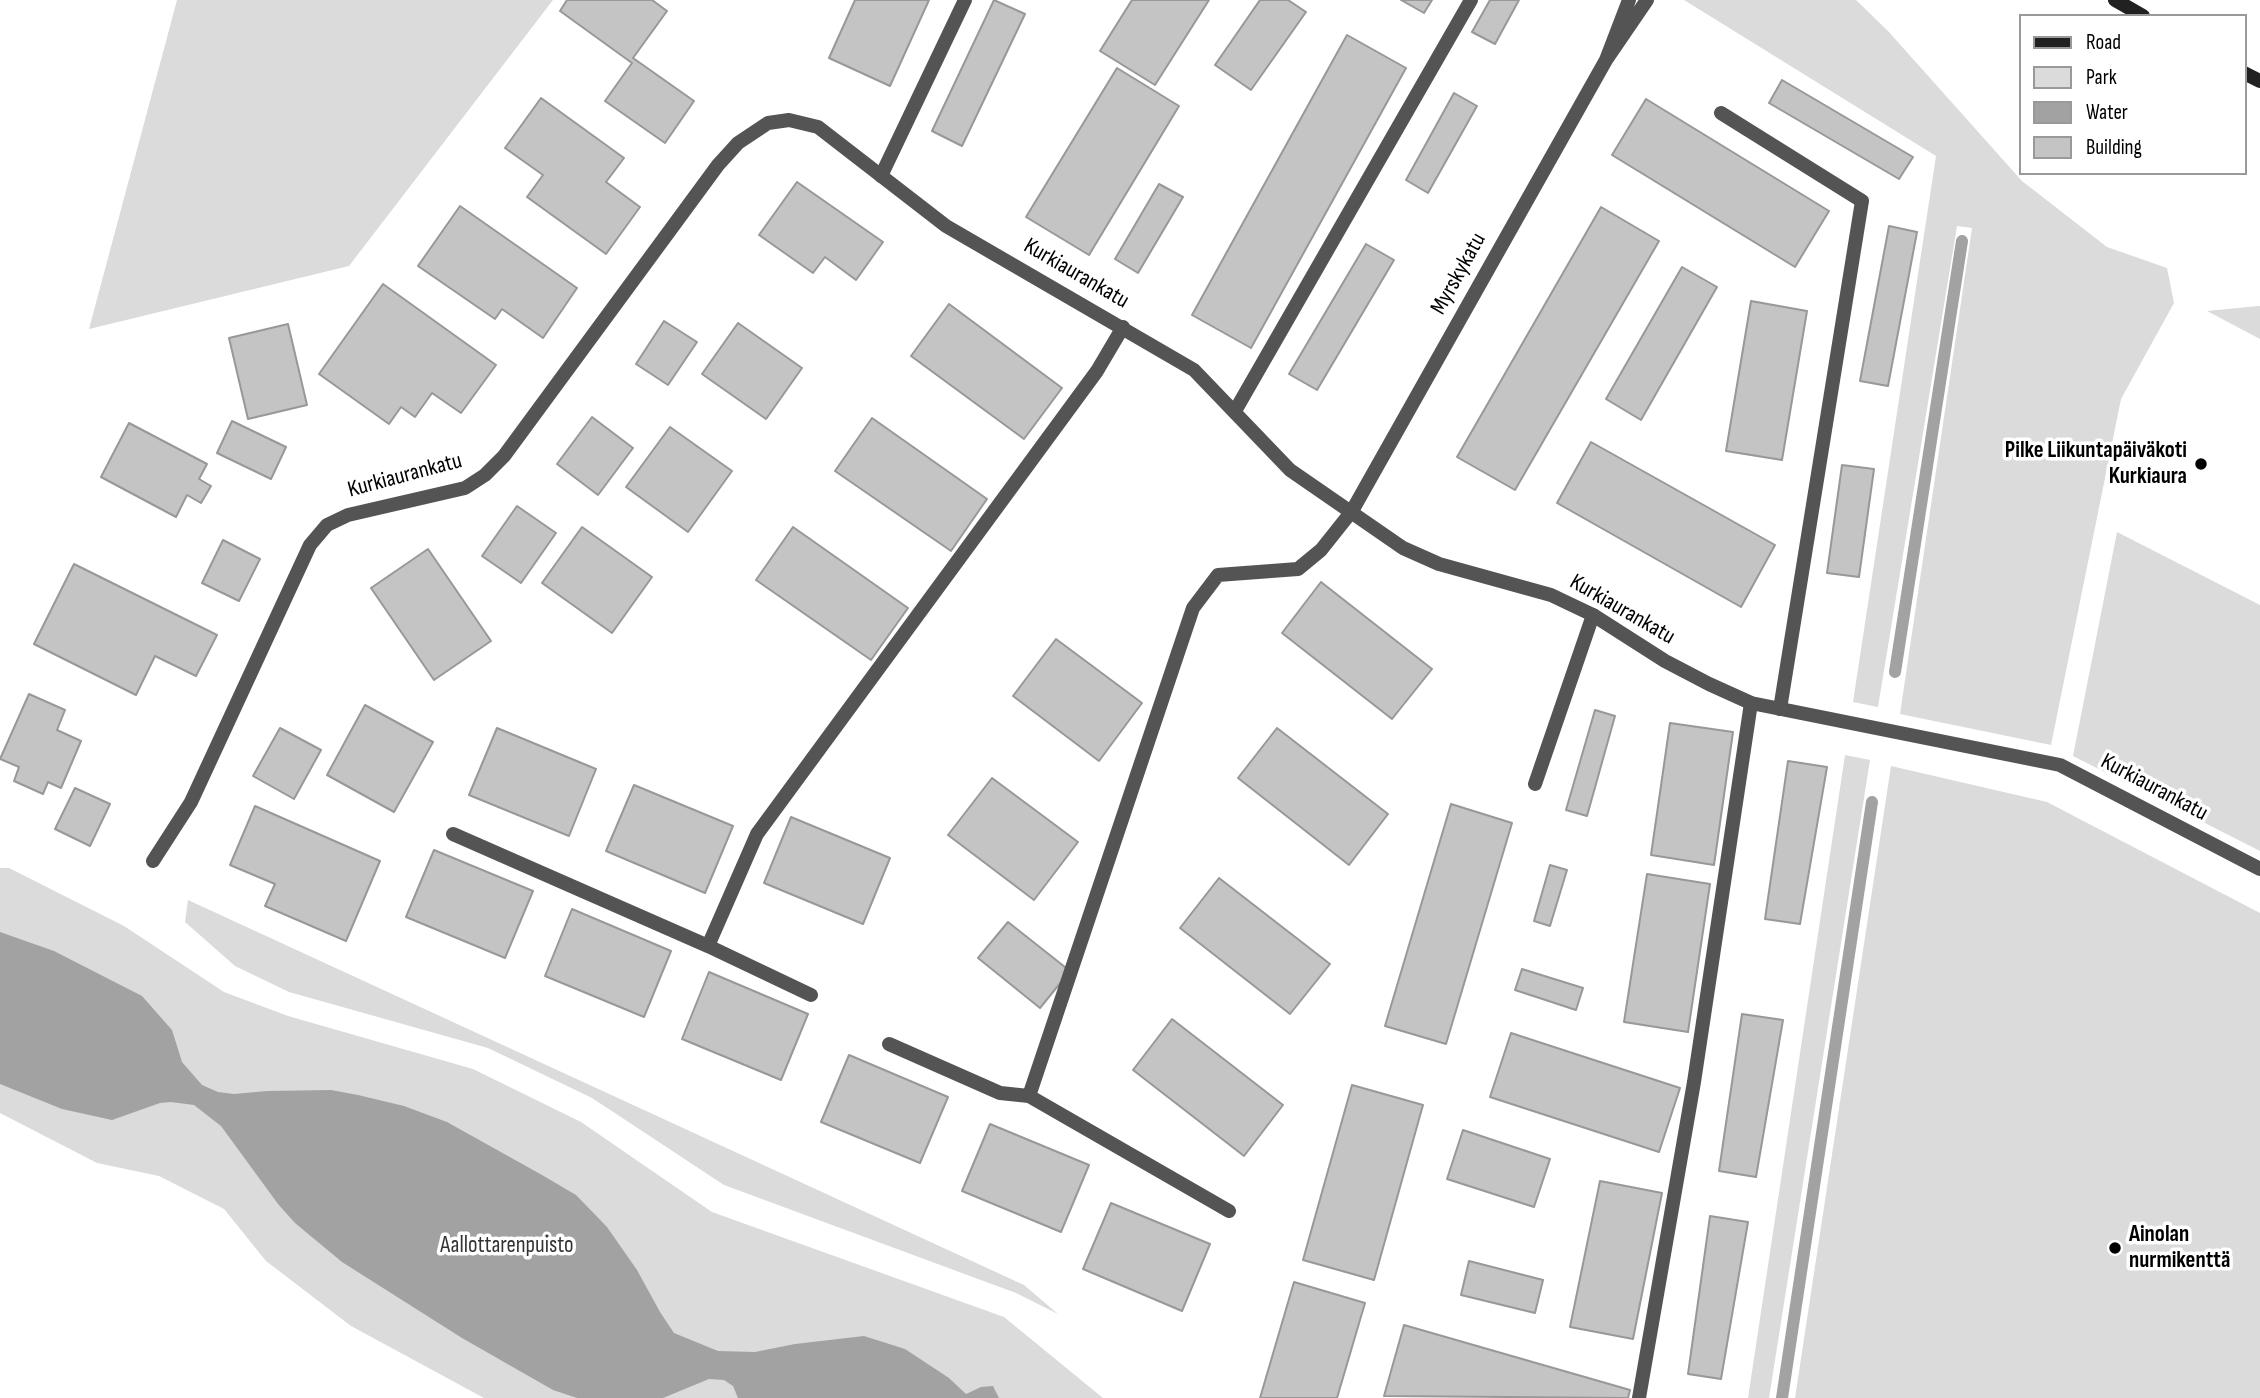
<!DOCTYPE html>
<html>
<head>
<meta charset="utf-8">
<style>
	body { margin:0 }
	#map { position:relative; width:2260px; height:1398px; overflow:hidden; background:#fff; font-family:"Sofia Sans Condensed",sans-serif }
	canvas { display:block }
	.legend { position:absolute; left:2019px; top:14px; width:228px; height:161px; box-sizing:border-box; background:#fff; border:2px solid #999; margin:0; padding:9px 12px; list-style:none; font-size:21px; color:#000 }
	.legend li { display:flex; align-items:center; gap:14px; height:35px }
	.legend b { width:35px; border:2px solid #999 }
</style>
</head>
<body>
<div id="map">
<canvas width="2260" height="1398"></canvas>
<ul class="legend">
<li><b style="height:9px;background:#212121"></b>Road</li>
<li><b style="height:19px;background:#dbdbdb"></b>Park</li>
<li><b style="height:19px;background:#a2a2a2"></b>Water</li>
<li><b style="height:19px;background:#c4c4c4"></b>Building</li>
</ul>
</div>
<script>
const c = document.querySelector('canvas').getContext('2d');
c.lineJoin = 'round';
function fill(path, color) { c.fillStyle = color; c.fill(path, 'evenodd'); }
const poly = rows => new Path2D(rows.map(r => 'M' + r).join(''));
function stroke(path, color, width, dash) { c.strokeStyle = color; c.lineWidth = width; c.lineCap = dash ? 'butt' : 'round'; c.setLineDash(dash || []); c.stroke(path); }
function drawText(font, color, halo, rows, align = 'center') {
  c.font = font + ' "Sofia Sans Condensed",sans-serif'; c.lineWidth = 7; c.setLineDash([]); c.textBaseline = 'middle'; c.strokeStyle = halo; c.fillStyle = color; for (const [text, x, y, turn = 0] of rows) {
    c.save(); c.translate(x, y); c.rotate((+turn || 0) * Math.PI / 180); c.textAlign = isNaN(turn) ? turn : align; if (halo) c.strokeText(text, 0, 0); c.fillText(text, 0, 0); c.restore();
  }
}
const green = poly([
	[177,0,553,0,349,266,89,329],
	[1684,0,1856,0,1888,31,2022,181,2107,247,2167,268,2174,303,2121,399,2051,745,1900,714,1972,228,1957,226,1878,707,1853,702,1936,156],
	[2260,306,2260,339,2207,311,2258,306],
	[2117,532,2260,605,2260,851,2073,756],
	[1845,755,1870,760,1769,1398,1748,1398],
	[1891,766,2047,802,2260,913,2260,1398,1795,1398],
	[0,868,9,868,124,926,224,992,288,1016,473,1069,581,1122,712,1212,1004,1317,1103,1398,484,1398,351,1326,266,1261,224,1209,159,1176,97,1163,0,1113],
	[188,900,1024,1285,1058,1314,1016,1293,724,1185,592,1098,488,1048,289,992,235,966,185,922]
]);
const water = poly([
	[0,932,54,951,142,996,172,1030,182,1062,202,1085,218,1092,234,1094,267,1091,331,1090,358,1095,404,1106,447,1122,542,1175,576,1195,607,1227,637,1270,660,1312,674,1333,718,1351,755,1352,795,1344,864,1336,905,1349,949,1378,966,1394,981,1387,993,1386,999,1398,738,1398,733,1386,724,1380,709,1379,663,1398,577,1398,553,1390,462,1338,342,1262,295,1223,278,1204,221,1126,194,1105,171,1102,160,1103,112,1120,62,1109,0,1084]
]);
const stream = poly([
	[1895,672,1962,241],
	[1782,1398,1872,802]
]);
const building = poly([
	[567,0,652,0,667,11,633,58,694,101,665,143,605,101,632,63,560,11,567,0],
	[855,0,929,0,890,86,829,58,855,0],
	[994,0,1025,14,962,146,932,131,994,0],
	[1132,0,1209,0,1155,85,1100,51,1132,0],
	[1260,0,1288,0,1306,12,1251,90,1215,65,1260,0],
	[1401,0,1432,0,1424,13,1401,0],
	[1490,0,1519,0,1495,44,1472,32,1490,0],
	[1347,35,1406,68,1251,348,1192,315,1347,35],
	[1117,68,1179,106,1089,255,1026,217,1117,68],
	[1782,80,1913,157,1899,179,1769,103,1782,80],
	[1454,93,1477,106,1428,193,1406,180,1454,93],
	[541,98,624,158,606,182,640,207,606,254,527,197,543,175,505,148,541,98],
	[1646,99,1829,211,1795,267,1612,155,1646,99],
	[797,182,883,242,856,280,825,257,813,273,759,235,797,182],
	[1159,184,1183,197,1138,273,1115,259,1159,184],
	[460,206,577,288,543,338,502,309,495,319,418,266,460,206],
	[1601,207,1659,241,1515,490,1457,457,1601,207],
	[1889,226,1917,232,1888,386,1860,381,1889,226],
	[1366,244,1394,260,1317,390,1289,374,1366,244],
	[1682,267,1717,287,1641,420,1606,399,1682,267],
	[383,284,496,365,461,413,432,393,415,417,401,407,389,424,319,374,383,284],
	[1751,301,1807,311,1782,460,1726,451,1751,301],
	[949,304,1062,388,1024,439,911,356,949,304],
	[664,321,697,342,668,385,636,364,664,321],
	[738,323,802,368,766,419,702,374,738,323],
	[288,324,307,405,248,419,229,338,288,324],
	[592,417,633,448,598,495,557,464,592,417],
	[872,418,987,499,951,551,835,471,872,418],
	[232,421,286,447,271,479,217,453,232,421],
	[129,423,207,464,199,479,211,486,201,503,187,495,176,517,101,477,129,423],
	[670,427,732,471,688,532,626,487,670,427],
	[1591,442,1775,545,1741,607,1557,503,1591,442],
	[1842,465,1874,469,1859,577,1827,573,1842,465],
	[517,506,556,533,521,583,482,556,517,506],
	[582,527,652,577,612,633,542,583,582,527],
	[793,527,908,608,871,660,756,580,793,527],
	[223,540,260,559,239,601,202,583,223,540],
	[428,549,491,641,434,680,371,588,428,549],
	[74,564,217,635,196,676,155,656,136,695,34,644,74,564],
	[1321,582,1432,669,1392,719,1282,633,1321,582],
	[1056,639,1142,703,1099,761,1013,696,1056,639],
	[29,694,65,710,57,730,81,741,61,788,48,782,43,794,14,781,19,767,0,759,29,694],
	[365,705,433,742,394,812,327,775,365,705],
	[1595,710,1615,716,1587,816,1566,810,1595,710],
	[1670,723,1733,732,1714,865,1651,855,1670,723],
	[280,728,321,750,294,799,253,776,280,728],
	[497,728,596,769,569,836,469,795,497,728],
	[1277,728,1388,814,1349,865,1238,778,1277,728],
	[1788,761,1827,767,1800,924,1765,919,1788,761],
	[992,778,1078,842,1034,900,948,835,992,778],
	[634,785,733,826,705,893,606,851,634,785],
	[75,788,110,804,90,846,55,829,75,788],
	[1451,804,1512,823,1446,1044,1385,1026,1451,804],
	[255,806,380,861,346,941,265,906,275,884,230,865,255,806],
	[791,817,890,858,863,924,764,883,791,817],
	[434,850,533,891,505,958,406,917,434,850],
	[1550,865,1567,870,1550,926,1534,921,1550,865],
	[1647,874,1710,884,1688,1032,1624,1022,1647,874],
	[1219,878,1330,964,1290,1014,1180,928,1219,878],
	[572,909,671,951,644,1017,545,976,572,909],
	[1008,922,1070,971,1040,1008,978,958,1008,922],
	[1522,969,1583,988,1576,1010,1515,990,1522,969],
	[709,972,808,1014,781,1080,682,1039,709,972],
	[1742,1014,1783,1020,1756,1177,1719,1171,1742,1014],
	[1172,1019,1283,1105,1244,1156,1133,1070,1172,1019],
	[1511,1033,1680,1088,1659,1152,1490,1097,1511,1033],
	[849,1055,948,1097,920,1163,821,1122,849,1055],
	[1352,1085,1423,1105,1374,1280,1303,1260,1352,1085],
	[990,1124,1089,1165,1061,1232,962,1191,990,1124],
	[1463,1130,1550,1159,1534,1207,1447,1179,1463,1130],
	[1600,1181,1662,1193,1633,1339,1570,1327,1600,1181],
	[1111,1203,1210,1244,1182,1311,1083,1269,1111,1203],
	[1710,1216,1748,1222,1721,1379,1688,1374,1710,1216],
	[1469,1261,1543,1280,1535,1313,1461,1295,1469,1261],
	[1294,1282,1365,1303,1337,1398,1260,1398,1294,1282],
	[1404,1325,1630,1390,1628,1398,1384,1396,1404,1325]
]);
const service = poly([
	[1721,113,1862,201,1780,709],
	[881,176,965,0],
	[1235,411,1471,0],
	[1535,784,1593,615],
	[453,834,708,946,757,834,1097,371,1123,327],
	[708,946,811,995],
	[889,1044,1000,1093,1029,1096,1193,608,1218,575,1298,569,1321,550,1352,511],
	[1029,1096,1229,1211],
	[1639,1398,1694,1082,1751,703]
]);
const minor = poly([
	[1629,0,1606,60,1647,0],
	[1352,511,1606,60],
	[153,861,191,802,310,545,327,525,348,515,465,488,485,475,504,456,718,165,738,143,768,123,789,120,818,127,946,226,1194,370,1290,470,1403,548,1439,564,1551,595,1593,615,1665,661,1709,684,1751,703,2060,765,2260,869]
]);
const secondary = poly([
	[2115,0,2143,16],
	[2244,73,2260,81]
]);
const markers = [
	[2201,464,7,"#000"],
	[2115,1248,7,"#000"]
];
const streetNames = [
	["Kurkiaurankatu",1076,274,30],
	["Myrskykatu",1459,274,-61],
	["Kurkiaurankatu",405,476,-15],
	["Kurkiaurankatu",1622,610,30],
	["Kurkiaurankatu",2154,788,28]
];
const poiNames = [
	["Pilke Liikuntapäiväkoti",2187,451],
	["Kurkiaura",2187,477],
	["Ainolan",2129,1235,"left"],
	["nurmikenttä",2129,1261,"left"]
];
const parkNames = [
	["Aallottarenpuisto",507,1246]
];
fill(green, '#dbdbdb');
fill(water, '#a2a2a2');
stroke(stream, '#a2a2a2', 12);
fill(building, '#c4c4c4');
stroke(building, '#989898', 2);
stroke(service, '#545454', 14);
stroke(minor, '#545454', 14);
stroke(secondary, '#212121', 14);
for (const [x, y, r, color] of markers) { const dot = new Path2D(); dot.arc(x, y, r, 0, 2 * Math.PI); c.fillStyle = color; c.fill(dot); stroke(dot, '#fff', 2.5); }
drawText('23px', '#000', '#fff', streetNames);
drawText('bold 23px', '#000', '#fff', poiNames, 'right');
drawText('23px', '#323232', '#fff', parkNames);
</script>
</body>
</html>
